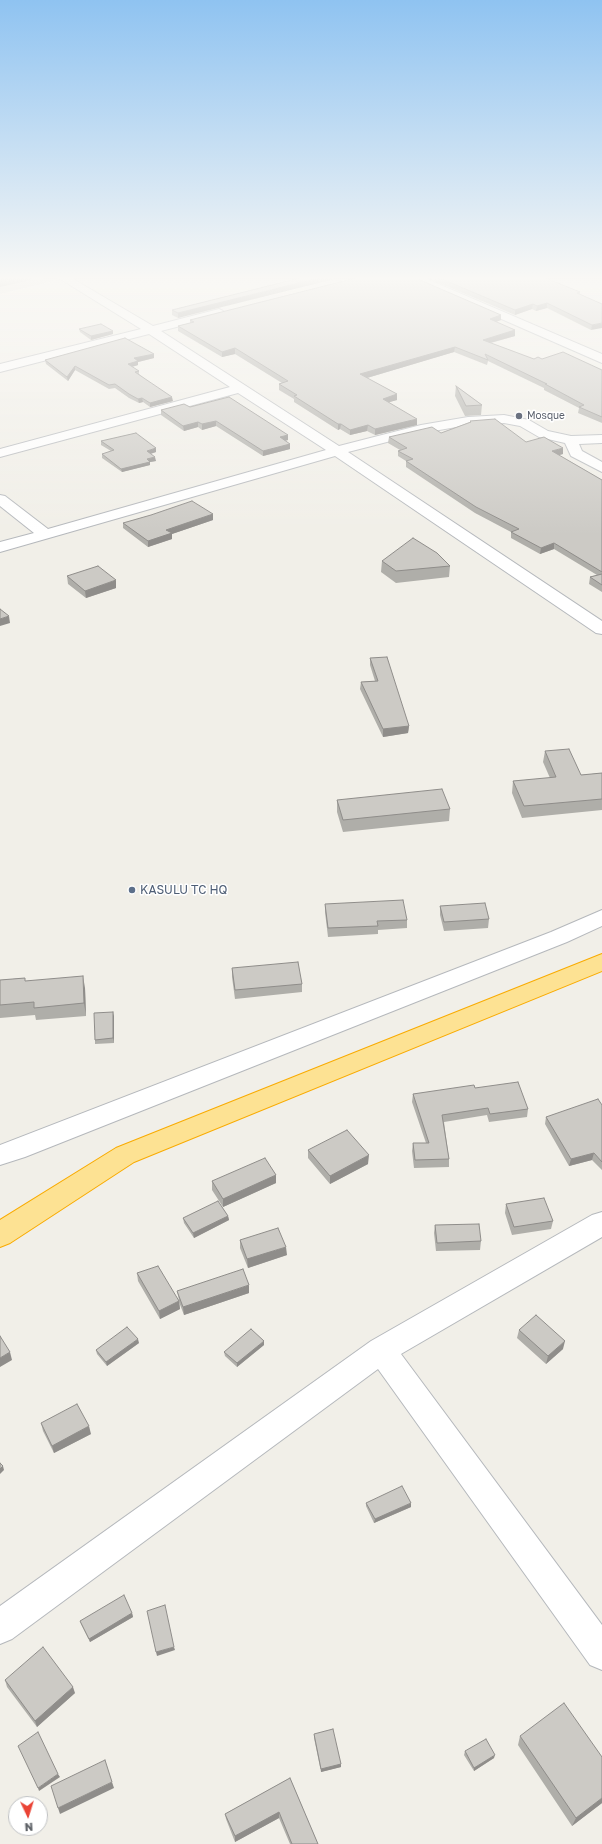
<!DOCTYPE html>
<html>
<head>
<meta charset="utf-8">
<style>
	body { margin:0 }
	#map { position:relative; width:602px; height:1844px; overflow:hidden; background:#f1efe8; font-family:"Golos Text",sans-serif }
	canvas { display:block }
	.north { position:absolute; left:8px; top:1796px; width:40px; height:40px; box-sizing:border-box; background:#fff; border:1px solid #bfc1c3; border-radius:50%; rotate:176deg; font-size:11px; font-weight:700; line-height:16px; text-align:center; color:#5f6368 }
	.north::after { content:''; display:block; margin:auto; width:14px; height:18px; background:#ea4335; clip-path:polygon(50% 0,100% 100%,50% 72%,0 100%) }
</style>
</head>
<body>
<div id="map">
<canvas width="602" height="1844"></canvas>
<div class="north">N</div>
</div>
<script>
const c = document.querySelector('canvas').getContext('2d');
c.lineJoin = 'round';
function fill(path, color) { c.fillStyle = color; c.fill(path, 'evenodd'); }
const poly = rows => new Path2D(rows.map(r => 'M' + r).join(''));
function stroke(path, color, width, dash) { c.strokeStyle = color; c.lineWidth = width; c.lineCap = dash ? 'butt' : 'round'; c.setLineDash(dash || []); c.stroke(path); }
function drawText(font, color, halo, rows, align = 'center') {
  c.font = font + ' "Golos Text",sans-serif'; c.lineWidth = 3; c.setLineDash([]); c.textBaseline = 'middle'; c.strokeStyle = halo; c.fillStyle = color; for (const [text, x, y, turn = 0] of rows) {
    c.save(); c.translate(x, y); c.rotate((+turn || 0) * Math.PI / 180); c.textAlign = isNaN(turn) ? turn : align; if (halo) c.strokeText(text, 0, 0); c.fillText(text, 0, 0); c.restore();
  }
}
const education = poly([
	[0,277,41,277,50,282,0,294]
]);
const street = poly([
	[57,277,70,277,153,326,219,309,223,311,225,313,223,315,161,331,339,446,421,425,468,417,504,415,529,420,548,431,571,436,602,435,602,443,579,444,582,451,602,462,602,472,571,456,565,443,539,437,520,426,504,423,468,425,422,433,348,452,602,621,602,634,596,633,335,456,0,552,0,542,34,533,0,506,0,495,5,496,48,529,326,450,238,393,0,457,0,449,230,387,149,334,0,372,0,364,141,329,57,277],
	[408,277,422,277,602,354,602,363,410,279,408,277],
	[602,910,602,926,567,942,25,1157,0,1165,0,1145,551,932,602,910],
	[602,1212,602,1237,401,1354,602,1625,602,1670,590,1665,378,1369,12,1639,0,1644,0,1606,371,1341,592,1215,602,1212]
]);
const highway = poly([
	[602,954,602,971,134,1162,10,1243,0,1247,0,1220,116,1148,602,954]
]);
const wall = poly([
	[304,277,178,318,172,315,172,310],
	[425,277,543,277,580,292,580,294,602,304,591,330,547,308,536,311,532,309,515,315],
	[501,315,501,320,496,322,515,330,515,336,491,343,534,359,542,359,602,370,602,423,578,413,579,408,544,390,544,388,488,361,487,365,454,352,367,378,397,394,397,400,389,402,417,425,375,435,367,431,350,435,340,429,338,430,294,402,294,399,279,390,279,384,282,383,235,354,222,357,178,331,178,326,190,323,190,320],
	[79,329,113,331,113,334,91,340,80,332],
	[154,354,154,358,138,362,138,365,132,367,139,371,139,374,173,401,150,407,143,402,139,403,129,398,115,388,109,389,75,370,68,381,46,364,45,360],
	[456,386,482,405,481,415,465,416,455,396],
	[190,407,288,435,288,440,285,441,290,444,290,449,263,456,216,426,202,430,198,427,184,431,161,415,161,410],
	[470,421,526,442,563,454,559,455,602,480,602,592,589,584,590,577,597,575,554,549,540,554,511,538,511,532,475,513,406,467,406,461,398,456,398,451,400,450,388,443,389,437,441,433,470,422],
	[101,441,156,452,150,454,156,461,150,462,150,465,122,472,102,458,102,454,111,451,101,445],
	[213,514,213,520,172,534,172,539,148,547,123,528,123,523],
	[382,561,450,566,449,577,396,583,381,572],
	[67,576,116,588,86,598,68,584],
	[370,658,409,726,408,733,383,737,360,689,361,682,375,681,370,665],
	[545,751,581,775,602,773,602,810,522,818,512,793,513,781,550,778,543,762],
	[337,800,450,809,449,821,343,832,337,812],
	[325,904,407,920,407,928,378,930,378,934,328,937,325,912],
	[440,906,489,919,488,928,444,931,440,915],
	[232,968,302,984,302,992,235,999,232,977],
	[25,978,25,981,85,988,86,1016,36,1020,35,1015,0,1018,0,980],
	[113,1012,114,1043,95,1044,95,1040],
	[475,1088,528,1109,527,1117,489,1122,487,1115,444,1122,449,1159,449,1167,414,1168,412,1151,413,1143,426,1143,412,1102,413,1094],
	[602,1105,602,1170,592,1160,569,1166,545,1124,546,1117],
	[308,1150,368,1164,330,1184,308,1158],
	[276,1175,276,1183,223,1207,212,1190,212,1181],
	[506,1204,553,1221,551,1229,512,1235,505,1213],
	[228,1216,229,1220,194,1238,184,1223,183,1218],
	[435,1225,481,1241,480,1250,436,1251,434,1233],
	[240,1240,287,1255,248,1268,240,1248],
	[137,1273,179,1300,177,1291,249,1293,184,1315,179,1302,180,1309,160,1319,138,1281],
	[519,1330,563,1349,546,1364,517,1338],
	[139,1343,107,1366,97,1354,96,1350],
	[264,1345,237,1367,225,1356,224,1352],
	[41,1423,91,1434,54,1453,43,1431],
	[366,1503,411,1507,374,1523,366,1506],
	[132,1613,133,1617,90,1642,81,1624,80,1621],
	[5,1680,75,1693,37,1727,7,1687],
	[314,1734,341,1764,341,1767,321,1772,314,1738],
	[520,1736,602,1803,572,1826,518,1745],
	[465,1751,494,1758,474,1771,464,1755],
	[290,1778,318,1844,290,1844,279,1818,235,1842,226,1819,225,1814]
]);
const shadedWall = poly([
	[7,277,31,277,31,280,0,287,0,278],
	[323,277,343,277,178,318,178,313],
	[547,303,547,308,536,311,537,306],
	[533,304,532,309,515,315,515,310],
	[501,315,501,320,490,324,490,319],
	[602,323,602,328,591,330,592,325],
	[515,330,515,336,482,345,483,340],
	[113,331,113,334,91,340,91,336],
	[455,347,454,352,360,380,360,374],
	[235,348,235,354,222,357,222,352],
	[154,354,154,358,138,362,138,365,128,368,128,364,134,358],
	[75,366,75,370,68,381,67,377],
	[397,394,397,400,383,404,383,399],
	[172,397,173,401,150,407,150,403],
	[142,398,143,402,139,403,138,399],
	[417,419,417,425,375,435,375,429],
	[216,421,216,426,202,430,202,424],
	[198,422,198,427,184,431,183,426],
	[338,424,341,424,340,429,338,430],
	[368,425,367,431,350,435,350,430],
	[288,435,288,440,280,442,280,437],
	[290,444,290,449,263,456,263,451],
	[156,448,156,452,147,455,147,451],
	[563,448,563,454,552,457,552,451],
	[155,457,156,461,150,462,150,465,122,472,121,469],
	[213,514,213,520,172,534,172,539,148,547,148,541,166,530],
	[554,543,554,549,540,554,541,548],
	[116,580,116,588,86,598,85,591],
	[9,616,10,623,0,626,0,619],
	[409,726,408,733,383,737,383,729],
	[83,976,85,988,86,1016,84,1003],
	[113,1012,114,1016,114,1043,113,1038],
	[594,1153,592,1160,569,1166,571,1159],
	[369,1155,368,1164,330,1184,330,1176],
	[276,1175,276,1183,223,1207,223,1199],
	[228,1216,229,1220,194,1238,193,1233],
	[286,1247,287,1255,248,1268,247,1259],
	[249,1285,249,1293,184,1315,183,1307],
	[179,1301,180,1309,160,1319,159,1311],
	[138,1339,139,1343,107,1366,106,1362],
	[264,1341,264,1345,237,1367,237,1363],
	[565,1341,563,1349,546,1364,548,1356],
	[10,1352,12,1360,0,1367,0,1358],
	[89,1426,91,1434,54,1453,52,1446],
	[3,1466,4,1470,0,1474,0,1469],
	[411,1503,411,1507,374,1523,375,1519],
	[132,1613,133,1617,90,1642,89,1639],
	[174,1647,175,1650,157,1656,156,1652],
	[73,1687,75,1693,37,1727,35,1721],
	[495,1755,494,1758,474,1771,474,1768],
	[341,1764,341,1767,321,1772,321,1769],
	[58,1774,60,1777,39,1791,38,1788],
	[112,1782,114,1788,60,1814,58,1808],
	[602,1798,602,1803,572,1826,576,1818],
	[279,1812,279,1818,235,1842,235,1836]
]);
const building = poly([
	[0,277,7,277,0,278,0,277],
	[304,277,323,277,178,313,172,310,304,277],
	[360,277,413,277,501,315,490,319,515,330,483,340,534,359,538,357,542,359,563,352,602,370,602,417,579,407,584,405,545,384,547,384,485,354,488,360,455,347,360,374,397,394,383,399,417,419,375,429,368,425,350,430,341,424,338,424,294,396,297,395,279,384,288,381,235,348,222,352,178,326,194,322,190,320,360,277],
	[437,277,543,277,580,292,577,293,602,304,602,323,592,325,547,303,537,306,533,304,515,310,437,277],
	[101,324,113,331,91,336,79,329,101,324],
	[125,338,154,354,134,358,138,361,128,364,139,371,135,372,172,397,150,403,142,398,138,399,129,394,115,384,109,385,75,366,67,377,45,360,125,338],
	[456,386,482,405,466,406,456,386],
	[229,397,288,435,280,437,290,444,263,451,216,421,202,424,198,422,183,426,161,410,184,404,190,407,229,397],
	[495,419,526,442,544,437,563,448,552,451,602,480,602,572,554,543,541,548,511,532,519,529,476,507,406,461,413,459,398,451,407,448,389,437,432,427,441,433,471,422,470,421,495,419],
	[136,433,156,448,147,451,155,457,147,459,150,462,121,469,102,454,114,450,101,441,136,433],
	[192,501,213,514,166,530,172,533,148,541,123,523,151,515,192,501],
	[413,538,437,553,450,566,396,571,382,561,413,538],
	[98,566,116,580,85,591,67,576,98,566],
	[602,574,602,585,590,577,602,574],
	[0,609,9,616,0,619,0,609],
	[387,657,409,726,383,729,361,682,378,681,370,658,387,657],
	[569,749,581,775,602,773,602,799,524,806,513,781,556,777,545,751,569,749],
	[442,789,450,809,343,820,337,800,442,789],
	[403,900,407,920,377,921,378,926,328,928,325,904,403,900],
	[485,903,489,919,444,922,440,906,485,903],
	[298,962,302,984,235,990,232,968,298,962],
	[83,976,84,1003,34,1008,34,1002,0,1005,0,980,25,978,25,981,83,976],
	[113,1012,113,1038,95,1040,94,1013,113,1012],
	[518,1082,528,1109,490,1114,488,1108,442,1115,449,1159,415,1160,413,1143,429,1143,413,1094,474,1085,475,1088,518,1082],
	[598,1099,602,1105,602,1162,594,1153,571,1159,546,1117,598,1099],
	[347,1130,369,1155,330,1176,308,1150,347,1130],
	[265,1158,276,1175,223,1199,212,1181,265,1158],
	[544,1198,553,1221,514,1227,506,1204,544,1198],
	[218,1201,228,1216,193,1233,183,1218,218,1201],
	[479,1224,481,1241,437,1243,435,1225,479,1224],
	[278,1228,286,1247,247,1259,240,1240,278,1228],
	[158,1266,179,1301,159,1311,137,1273,158,1266],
	[243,1269,249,1285,183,1307,177,1291,243,1269],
	[536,1315,565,1341,548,1356,519,1330,536,1315],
	[127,1327,138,1339,106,1362,96,1350,127,1327],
	[251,1329,264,1341,237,1363,224,1352,251,1329],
	[0,1336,10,1352,0,1358,0,1336],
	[77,1404,89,1426,52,1446,41,1423,77,1404],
	[0,1463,3,1466,0,1469,0,1463],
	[402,1486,411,1503,375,1519,366,1503,402,1486],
	[124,1595,132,1613,89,1639,80,1621,124,1595],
	[165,1605,174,1647,156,1652,147,1611,165,1605],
	[43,1647,73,1687,35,1721,5,1680,43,1647],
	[564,1703,602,1757,602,1798,576,1818,520,1736,564,1703],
	[333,1729,341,1764,321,1769,314,1734,333,1729],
	[38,1732,58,1774,38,1788,18,1746,38,1732],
	[486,1739,495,1755,474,1768,465,1751,486,1739],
	[105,1760,112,1782,58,1808,51,1786,105,1760],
	[290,1778,318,1844,292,1844,279,1812,235,1836,225,1814,290,1778]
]);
const markers = [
	[519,416,4,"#6b7280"],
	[132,890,4,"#5c6f8a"]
];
const farWorshipnames = [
	["Mosque",527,416]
];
const serviceNames = [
	["KASULU TC HQ",140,890]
];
fill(education, '#e1ded6');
stroke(street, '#b5b8bc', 2);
stroke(highway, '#f9ab00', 2);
fill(street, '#fff');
fill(highway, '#fde293');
fill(wall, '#afaea9');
fill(shadedWall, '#8f8d8a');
fill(building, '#cccac5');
stroke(building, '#8f8d8a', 1);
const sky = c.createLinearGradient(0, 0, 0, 535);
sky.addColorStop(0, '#8fc3f1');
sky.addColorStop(0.52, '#f9f8f5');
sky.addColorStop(1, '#f9f8f500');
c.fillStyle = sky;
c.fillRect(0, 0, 602, 535);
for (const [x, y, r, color] of markers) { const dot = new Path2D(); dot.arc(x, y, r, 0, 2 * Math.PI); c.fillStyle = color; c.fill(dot); stroke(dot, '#fff', 1.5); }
drawText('10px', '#5b616d', '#fff', farWorshipnames, 'left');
drawText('12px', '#4e5e75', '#fff', serviceNames, 'left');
</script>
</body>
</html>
